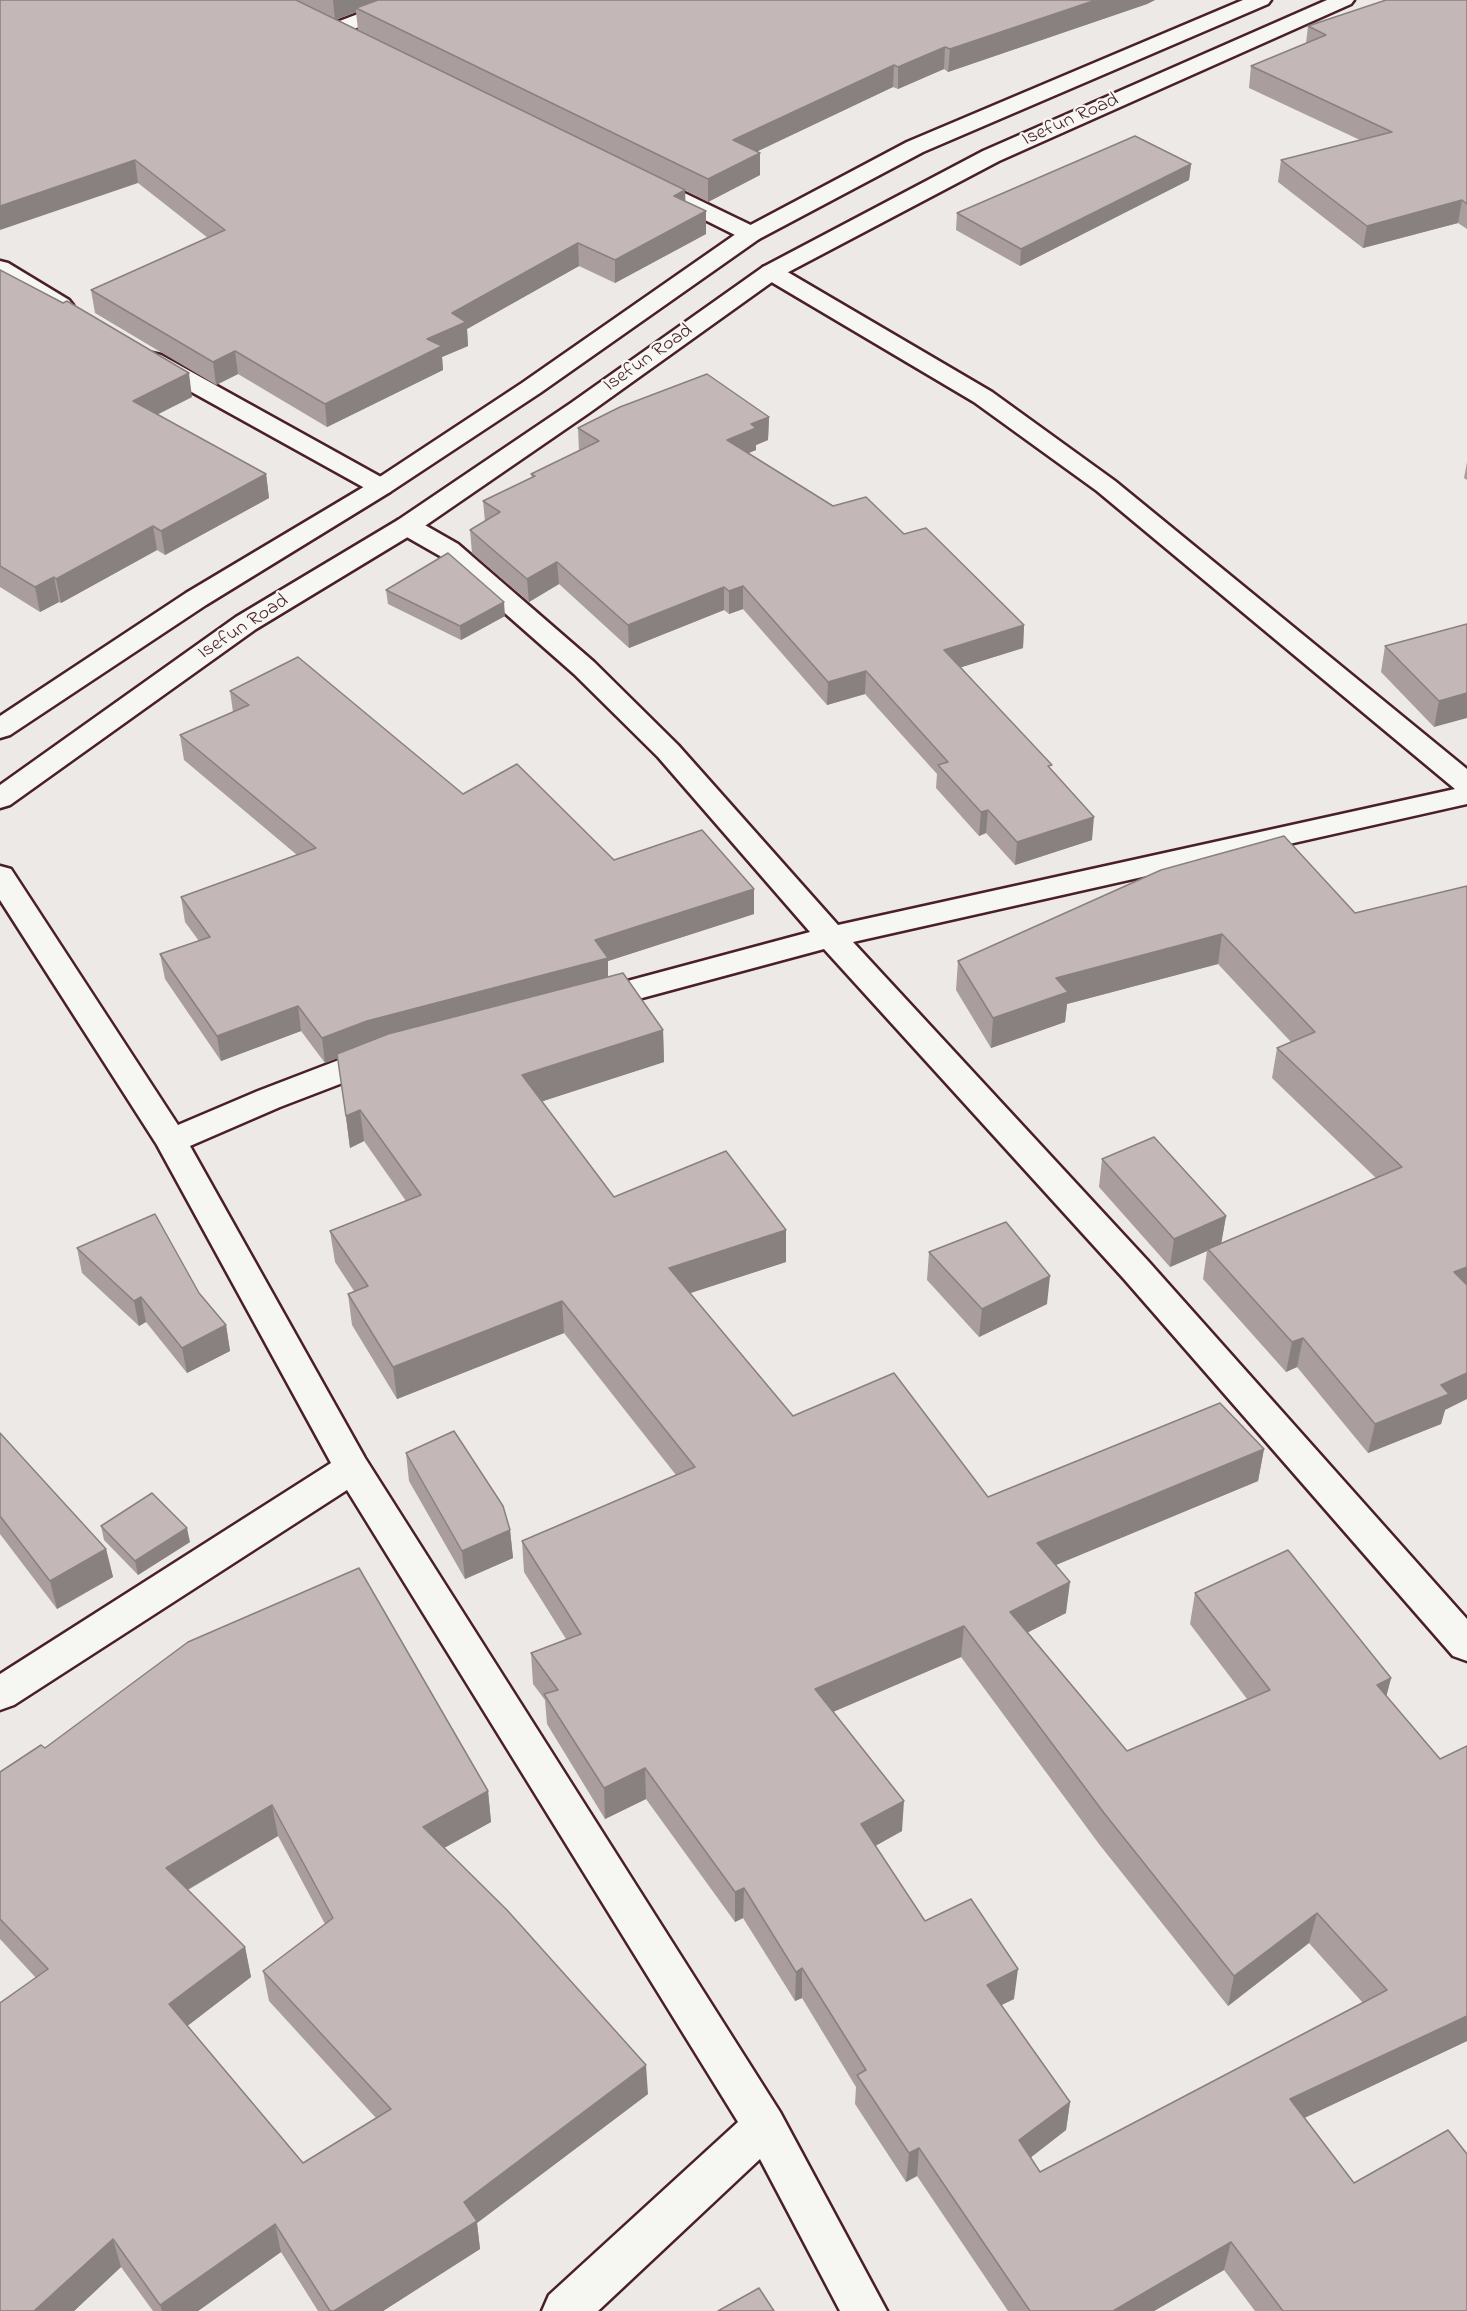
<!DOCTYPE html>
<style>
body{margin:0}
canvas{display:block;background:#ece9e6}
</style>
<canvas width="1467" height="2311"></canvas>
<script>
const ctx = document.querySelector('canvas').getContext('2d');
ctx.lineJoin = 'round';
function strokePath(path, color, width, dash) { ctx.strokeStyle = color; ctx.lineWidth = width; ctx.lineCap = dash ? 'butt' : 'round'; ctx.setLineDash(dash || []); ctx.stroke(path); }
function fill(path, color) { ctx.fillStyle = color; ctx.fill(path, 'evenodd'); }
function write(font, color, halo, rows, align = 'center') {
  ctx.font = font + ' "Indie Flower",sans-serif'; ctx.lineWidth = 4.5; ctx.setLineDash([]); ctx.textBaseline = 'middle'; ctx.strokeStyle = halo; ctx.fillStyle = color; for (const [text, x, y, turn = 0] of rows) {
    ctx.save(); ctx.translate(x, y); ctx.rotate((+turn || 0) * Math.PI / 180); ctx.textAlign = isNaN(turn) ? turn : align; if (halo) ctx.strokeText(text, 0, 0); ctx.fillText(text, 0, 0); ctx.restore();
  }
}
const minor = new Path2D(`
 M 395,0 L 424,0 L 421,4 L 343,33 L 336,35 L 329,33 L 325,29 L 329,25 Z
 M 645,174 L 759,229 L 763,234 L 759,239 L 751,241 L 743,239 L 637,186 L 634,181 L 637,176 Z
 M 0,261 L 8,263 L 69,300 L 73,305 L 69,310 L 61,312 L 53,310 L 0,278 Z
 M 771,265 L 779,267 L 992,392 L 1115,481 L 1467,769 L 1467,804 L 853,942 L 1148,1261 L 1467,1619 L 1467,1661 L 1453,1656 L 1124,1279 L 824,949 L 590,1012 L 579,1008 L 574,1001 L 579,994 L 810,932 L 658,757 L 574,674 L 440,556 L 398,532 L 394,526 L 398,520 L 407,518 L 416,520 L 458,544 L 594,662 L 678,745 L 838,925 L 1455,789 L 1097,491 L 974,402 L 763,277 L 759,272 L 763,267 Z
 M 152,353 L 161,355 L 390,482 L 394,487 L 390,492 L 381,495 L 372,492 L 143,365 L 140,360 L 143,355 Z
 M 0,866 L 11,869 L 178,1125 L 258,1091 L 370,1048 L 381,1045 L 392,1048 L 397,1056 L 392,1064 L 280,1107 L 190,1146 L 365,1458 L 780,2112 L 887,2311 L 840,2311 L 760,2159 L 598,2311 L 542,2311 L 549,2295 L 738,2122 L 347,1490 L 14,1705 L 0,1710 L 0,1674 L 331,1463 L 157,1145 L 0,900 Z`);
const tertiary = new Path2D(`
 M 1243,0 L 1271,0 L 1268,4 L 923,152 L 759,239 L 540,393 L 390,492 L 206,605 L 10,735 L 0,738 L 0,716 L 186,593 L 372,482 L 522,383 L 743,229 L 907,142 Z
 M 1327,0 L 1354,0 L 1351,4 L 999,161 L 779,277 L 589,413 L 416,532 L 256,629 L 10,805 L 0,808 L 0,785 L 236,617 L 398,520 L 571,403 L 763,267 L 983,151 Z`);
strokePath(minor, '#4a1f2b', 5);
strokePath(tertiary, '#4a1f2b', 5);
fill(minor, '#f6f6f2');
fill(tertiary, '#f6f6f2');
fill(new Path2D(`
 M 0,0 L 1155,0 L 1147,4 L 948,72 L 944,69 L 898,89 L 893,87 L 757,151 L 760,175 L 708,202 L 685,190 L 685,201 L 706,211 L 706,234 L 615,283 L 579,266 L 467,329 L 468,346 L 442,357 L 443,370 L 327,427 L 238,374 L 216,385 L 95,313 L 91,290 L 208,238 L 138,183 ZM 356,12 L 358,30 L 336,19 Z
 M 1467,0 L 1467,229 L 1458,223 L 1363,248 L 1278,182 L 1281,160 L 1360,140 L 1249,88 L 1251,66 L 1306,43 L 1308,26 Z
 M 1191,164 L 1189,180 L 1020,266 L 956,230 L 957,213 Z
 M 0,270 L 192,397 L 157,414 L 266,474 L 269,498 L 165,555 L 157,550 L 61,603 L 59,602 L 40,612 L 0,587 Z
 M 769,417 L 768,440 L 756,445 L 756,450 L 748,453 L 833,506 L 904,534 L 1024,625 L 1023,648 L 961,667 L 1052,770 L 1092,840 L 1015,865 L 986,833 L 979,836 L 936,788 L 937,774 L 865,694 L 827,705 L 743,609 L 729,614 L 724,610 L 629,648 L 559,584 L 529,602 L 472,553 L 470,530 L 485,522 L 483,501 L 532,478 L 531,474 L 579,451 L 578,428 Z
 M 1467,462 L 1467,480 L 1464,478 Z
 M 386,590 L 505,616 L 461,640 L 388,604 Z
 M 1467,624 L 1434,727 L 1381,672 L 1385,646 Z
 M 230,691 L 614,860 L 754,914 L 608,961 L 608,977 L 663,1030 L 664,1062 L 542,1101 L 614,1197 L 786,1230 L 786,1262 L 690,1293 L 793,1416 L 988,1497 L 1264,1449 L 1258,1481 L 1056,1565 L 1066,1613 L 1028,1632 L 1127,1751 L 1247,1699 L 1190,1624 L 1195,1593 L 1391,1678 L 1386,1697 L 1440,1759 L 1467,1746 L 1467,2041 L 1304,2118 L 1354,2183 L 1467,2311 L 1255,2311 L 1224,2270 L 1154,2311 L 1008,2311 L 917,2176 L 906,2182 L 855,2104 L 856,2087 L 802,1998 L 795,2001 L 743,1918 L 735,1922 L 646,1799 L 605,1819 L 547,1724 L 545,1700 L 533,1684 L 531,1653 L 566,1639 L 524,1572 L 522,1541 L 676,1475 L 564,1333 L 397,1399 L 352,1325 L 348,1294 L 354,1291 L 335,1262 L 330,1231 L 406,1201 L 364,1141 L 350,1148 L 338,1058 L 325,1063 L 301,1031 L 221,1061 L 165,979 L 160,954 L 199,941 L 185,922 L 181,897 L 297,855 L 184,760 L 180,735 L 233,712 ZM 961,1657 L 1099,1844 L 1228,2006 L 1309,1943 L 1363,2003 L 1040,2172 L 1031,2157 L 1066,2130 L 1070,2102 L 1001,2005 L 1014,1999 L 925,1921 L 875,1846 L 902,1831 L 833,1712 Z
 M 1467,886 L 1445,1410 L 1441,1424 L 1368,1453 L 1297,1367 L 1286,1372 L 1203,1279 L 1207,1251 L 1170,1267 L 1099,1187 L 1102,1159 L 1226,1216 L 1221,1243 L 1376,1178 L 1272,1078 L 1277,1048 L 1291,1042 L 1218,964 L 1067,1004 L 1065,1022 L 991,1048 L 956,990 L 958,961 L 1355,913 Z
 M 77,1248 L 199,1293 L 226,1325 L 230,1351 L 187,1373 L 146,1322 L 139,1326 L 82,1273 Z
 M 929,1252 L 1047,1304 L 979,1337 L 927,1280 Z
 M 0,1433 L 106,1549 L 113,1577 L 57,1609 L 0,1534 Z
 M 406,1453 L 510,1530 L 513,1558 L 465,1579 L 409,1481 Z
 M 101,1526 L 190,1542 L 138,1575 L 104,1540 Z
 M 45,1748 L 488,1791 L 491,1822 L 444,1848 L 648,2094 L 477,2223 L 480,2249 L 383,2311 L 318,2311 L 281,2252 L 198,2311 L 153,2311 L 121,2267 L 74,2311 L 0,2311 L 36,1978 L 0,1939 L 0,1772 ZM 278,1836 L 325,1924 L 263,1971 L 269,2001 L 376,2118 L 303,2163 L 187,2026 L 251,1977 L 245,1947 L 188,1890 Z`), '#a99d9d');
fill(new Path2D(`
 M 333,0 L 388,0 L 356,8 L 356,12 L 335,20 Z
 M 1096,0 L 1155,0 L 1147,4 L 948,72 L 950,49 Z
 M 945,47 L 944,69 L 898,89 L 898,67 Z
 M 894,65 L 893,87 L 733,163 L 733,140 Z
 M 760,153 L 760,175 L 708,202 L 708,179 Z
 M 135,160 L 138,183 L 0,230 L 0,206 Z
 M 1191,164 L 1189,180 L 1020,266 L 1021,249 Z
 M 685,190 L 686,213 L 674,196 Z
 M 1462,200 L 1458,223 L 1363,248 L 1367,226 Z
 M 706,211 L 706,234 L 615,283 L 615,260 Z
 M 578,243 L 579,266 L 467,329 L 468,346 L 442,357 L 443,370 L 327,427 L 325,404 L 427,339 L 452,313 Z
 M 235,351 L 238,374 L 216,385 L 213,362 Z
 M 189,373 L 192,397 L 137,425 L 133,401 Z
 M 769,417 L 768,440 L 756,445 L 756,450 L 727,462 L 727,440 L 751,424 Z
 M 266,474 L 269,498 L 165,555 L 161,531 Z
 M 153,526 L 157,550 L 61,603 L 56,579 Z
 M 557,562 L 559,584 L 529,602 L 527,579 Z
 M 54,577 L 59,602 L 40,612 L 35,587 Z
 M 743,586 L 743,609 L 729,614 L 729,591 Z
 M 724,587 L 724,610 L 629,648 L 628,625 Z
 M 504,602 L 505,616 L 461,640 L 460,626 Z
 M 1024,625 L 1023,648 L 943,673 L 944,650 Z
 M 866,671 L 865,694 L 827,705 L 828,682 Z
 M 1467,693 L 1467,718 L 1434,727 L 1439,701 Z
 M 988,810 L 986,833 L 979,836 L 981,812 Z
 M 1094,817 L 1092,840 L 1015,865 L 1017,842 Z
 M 754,889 L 754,914 L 608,961 L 608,983 L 369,1046 L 325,1063 L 322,1038 L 367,1021 L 595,940 Z
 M 1222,934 L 1218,964 L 1067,1004 L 1065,1022 L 991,1048 L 993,1018 L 1056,978 Z
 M 298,1006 L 301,1031 L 221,1061 L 217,1036 Z
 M 663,1030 L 664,1062 L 525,1107 L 522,1075 Z
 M 360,1110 L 364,1141 L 350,1148 L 346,1116 Z
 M 1226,1216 L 1221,1245 L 1208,1249 L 1207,1251 L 1170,1267 L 1174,1239 Z
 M 786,1230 L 786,1262 L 669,1300 L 669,1268 Z
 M 1467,1267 L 1467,1293 L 1454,1272 Z
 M 1050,1276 L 1047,1304 L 979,1337 L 982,1309 Z
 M 141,1297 L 146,1322 L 139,1326 L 134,1301 Z
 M 562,1301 L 564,1333 L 397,1399 L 393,1367 Z
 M 226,1325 L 230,1351 L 187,1373 L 182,1348 Z
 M 1303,1338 L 1297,1367 L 1286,1372 L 1292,1342 Z
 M 1467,1373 L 1467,1399 L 1445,1410 L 1441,1424 L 1368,1453 L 1375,1424 L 1441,1385 Z
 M 1264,1449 L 1258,1481 L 1034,1574 L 1037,1543 Z
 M 187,1528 L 190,1542 L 138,1575 L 135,1561 Z
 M 510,1530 L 513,1558 L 465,1579 L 462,1551 Z
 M 106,1549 L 113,1577 L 57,1609 L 50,1581 Z
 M 1070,1582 L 1066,1613 L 1007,1643 L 1010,1612 Z
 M 964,1626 L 961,1657 L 814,1720 L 815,1689 Z
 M 1391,1678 L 1383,1709 L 1377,1685 Z
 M 645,1768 L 646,1799 L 605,1819 L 604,1788 Z
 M 488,1791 L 491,1822 L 426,1858 L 423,1827 Z
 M 904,1801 L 902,1831 L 859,1855 L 861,1824 Z
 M 272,1805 L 278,1836 L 173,1898 L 166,1868 Z
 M 744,1888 L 743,1918 L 735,1922 L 735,1892 Z
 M 1317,1913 L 1309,1943 L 1228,2006 L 1234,1976 Z
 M 245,1947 L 251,1977 L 177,2034 L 169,2004 Z
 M 802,1968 L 802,1998 L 795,2001 L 796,1972 Z
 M 1018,1969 L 1014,1999 L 983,2014 L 987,1985 Z
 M 1467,2016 L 1467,2041 L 1283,2128 L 1290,2099 Z
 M 646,2065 L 648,2094 L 477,2223 L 480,2249 L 383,2311 L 334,2311 L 464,2202 Z
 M 1070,2102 L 1066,2130 L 1016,2169 L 1019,2140 Z
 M 919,2148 L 917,2176 L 906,2182 L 909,2153 Z
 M 275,2224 L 281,2252 L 198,2311 L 162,2311 L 160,2305 Z
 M 113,2239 L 121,2267 L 74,2311 L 34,2311 Z
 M 1231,2242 L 1224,2270 L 1154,2311 L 1113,2311 Z`), '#898080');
const building = new Path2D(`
 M 0,0 L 296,0 L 685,190 L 674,196 L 706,211 L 615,260 L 578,243 L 452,313 L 466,322 L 427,339 L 442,346 L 325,404 L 235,351 L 213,362 L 91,290 L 225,230 L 135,160 L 0,206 Z
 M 378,0 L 1096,0 L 950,49 L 945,47 L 898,67 L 894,65 L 733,140 L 760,153 L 708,179 L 356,8 Z
 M 1386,0 L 1467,0 L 1467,204 L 1462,200 L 1367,226 L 1281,160 L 1392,132 L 1251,66 L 1326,35 L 1308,26 Z
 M 1135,136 L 1191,164 L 1021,249 L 957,213 Z
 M 0,270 L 63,303 L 67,301 L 189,373 L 133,401 L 266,474 L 161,531 L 153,526 L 56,579 L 54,577 L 35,587 L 0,566 Z
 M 707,374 L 769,417 L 751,424 L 756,428 L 727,440 L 833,506 L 866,497 L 904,534 L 926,528 L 1024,625 L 944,650 L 1052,765 L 1048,766 L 1094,817 L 1017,842 L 988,810 L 981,812 L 938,765 L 948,762 L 866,671 L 828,682 L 743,586 L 729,591 L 724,587 L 628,625 L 557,562 L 527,579 L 470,530 L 500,512 L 483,501 L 535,476 L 531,474 L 599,441 L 578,428 L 620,407 Z
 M 448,553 L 504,602 L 460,626 L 386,590 Z
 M 1467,624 L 1467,693 L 1439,701 L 1385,646 Z
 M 298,657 L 463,794 L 517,764 L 614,860 L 702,830 L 754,889 L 595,940 L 608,958 L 367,1021 L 322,1038 L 298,1006 L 217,1036 L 160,954 L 210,937 L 181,897 L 316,848 L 180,735 L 249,705 L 230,691 Z
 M 1284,836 L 1355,913 L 1467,886 L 1467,1267 L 1454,1272 L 1467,1285 L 1467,1373 L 1441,1385 L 1449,1394 L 1375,1424 L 1303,1338 L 1292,1342 L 1208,1249 L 1402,1167 L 1277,1048 L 1315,1032 L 1222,934 L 1056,978 L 1068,992 L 993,1018 L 958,961 L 1161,870 Z
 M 623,973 L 663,1030 L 522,1075 L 614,1197 L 726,1151 L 786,1230 L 669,1268 L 793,1416 L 894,1373 L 988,1497 L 1220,1403 L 1264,1449 L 1037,1543 L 1070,1582 L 1010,1612 L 1127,1751 L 1270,1690 L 1195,1593 L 1288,1550 L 1391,1678 L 1377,1685 L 1440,1759 L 1467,1746 L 1467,2016 L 1290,2099 L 1354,2183 L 1448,2130 L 1467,2154 L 1467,2311 L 1283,2311 L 1231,2242 L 1113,2311 L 1030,2311 L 919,2148 L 909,2153 L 857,2075 L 866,2070 L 802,1968 L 796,1972 L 744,1888 L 735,1892 L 645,1768 L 604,1788 L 544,1694 L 558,1690 L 531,1653 L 581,1634 L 522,1541 L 695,1467 L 562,1301 L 393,1367 L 348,1294 L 368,1286 L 330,1231 L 421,1195 L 360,1110 L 346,1116 L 337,1054 L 388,1034 ZM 964,1626 L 1104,1813 L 1234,1976 L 1317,1913 L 1387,1990 L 1040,2172 L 1019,2140 L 1070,2102 L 987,1985 L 1018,1969 L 971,1899 L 925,1921 L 861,1824 L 904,1801 L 815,1689 Z
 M 1154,1137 L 1226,1216 L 1174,1239 L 1102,1159 Z
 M 155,1214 L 199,1293 L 226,1325 L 182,1348 L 141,1297 L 134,1301 L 77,1248 Z
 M 1006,1222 L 1050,1276 L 982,1309 L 929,1252 Z
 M 454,1431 L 503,1506 L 510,1530 L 462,1551 L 406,1453 Z
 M 0,1433 L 106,1549 L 50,1581 L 0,1516 Z
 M 152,1493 L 187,1528 L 135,1561 L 101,1526 Z
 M 359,1568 L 488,1791 L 423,1827 L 507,1910 L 646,2065 L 464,2202 L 477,2221 L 334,2311 L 330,2311 L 275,2224 L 160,2305 L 113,2239 L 34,2311 L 0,2311 L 0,2003 L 48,1969 L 0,1919 L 0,1772 L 41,1745 L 45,1748 L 188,1642 ZM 272,1805 L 333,1918 L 263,1971 L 391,2109 L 303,2163 L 169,2004 L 245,1947 L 166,1868 Z
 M 759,2288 L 774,2311 L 718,2311 Z`);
fill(building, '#c4b7b7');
strokePath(building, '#898080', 1.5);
write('20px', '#4a1f2b', '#f6f6f2', [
 ["Isefun Road",1071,121,-24],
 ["Isefun Road",649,359,-35],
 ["Isefun Road",244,628,-33]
]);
</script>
